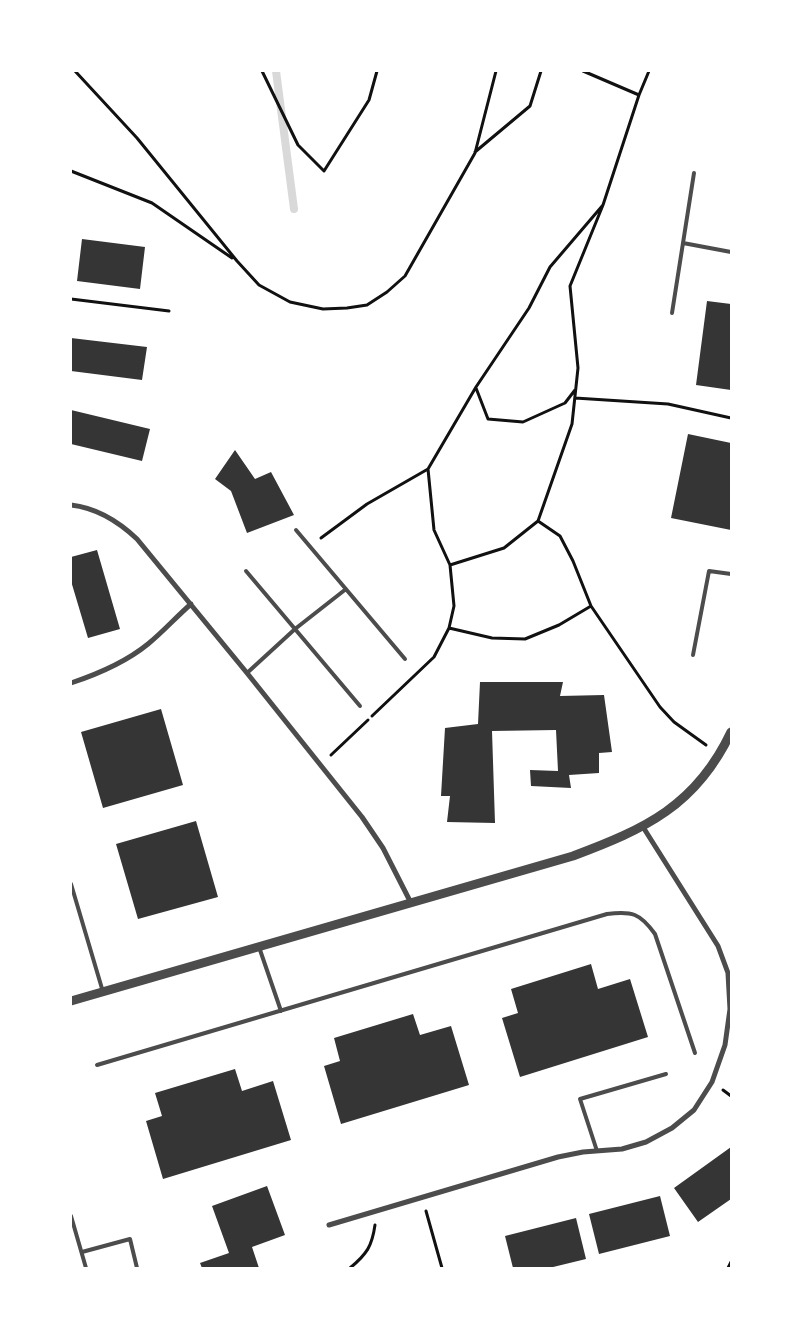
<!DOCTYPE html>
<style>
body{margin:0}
#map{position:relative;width:802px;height:1339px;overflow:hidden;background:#fff;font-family:Helvetica,sans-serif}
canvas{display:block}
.frame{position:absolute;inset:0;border:72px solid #fff;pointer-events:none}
</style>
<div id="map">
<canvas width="802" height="1339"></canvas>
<div class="frame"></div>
</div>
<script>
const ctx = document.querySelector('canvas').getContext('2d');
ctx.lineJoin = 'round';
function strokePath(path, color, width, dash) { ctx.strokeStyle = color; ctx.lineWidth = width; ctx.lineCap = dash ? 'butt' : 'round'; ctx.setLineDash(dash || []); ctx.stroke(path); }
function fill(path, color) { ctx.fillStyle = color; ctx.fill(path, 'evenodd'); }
strokePath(new Path2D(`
 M 276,71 L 294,209`), '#d9d9d9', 8);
fill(new Path2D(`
 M 82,239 L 145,247 L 140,289 L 77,281 Z
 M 707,301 L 731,304 L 731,390 L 696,385 Z
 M 71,338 L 147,347 L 142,380 L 71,371 Z
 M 71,410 L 150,429 L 142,461 L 71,444 Z
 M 688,434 L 731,443 L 731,530 L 671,518 Z
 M 235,450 L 255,479 L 271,472 L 294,515 L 247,533 L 231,491 L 215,479 Z
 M 97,550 L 120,629 L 88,638 L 71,581 L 71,557 Z
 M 480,682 L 563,682 L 560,696 L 604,695 L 612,752 L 599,753 L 599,773 L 569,775 L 571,788 L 531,786 L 530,770 L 558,771 L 556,730 L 492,731 L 495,823 L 447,822 L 450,796 L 441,796 L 445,728 L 478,724 Z
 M 161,709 L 183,785 L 103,808 L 81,732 Z
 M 196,821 L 218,897 L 138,919 L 116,844 Z
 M 591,964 L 598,989 L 630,979 L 648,1037 L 520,1077 L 502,1018 L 518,1013 L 511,989 Z
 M 413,1014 L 420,1035 L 451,1026 L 469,1085 L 341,1124 L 324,1066 L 340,1061 L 334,1038 Z
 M 235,1069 L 242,1091 L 273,1081 L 291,1140 L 163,1179 L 146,1121 L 162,1116 L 155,1093 Z
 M 731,1147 L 731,1199 L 698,1222 L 674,1188 Z
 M 267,1186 L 285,1235 L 252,1247 L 259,1268 L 202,1268 L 200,1263 L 229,1253 L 212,1206 Z
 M 660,1196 L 670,1236 L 599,1254 L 589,1214 Z
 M 576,1218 L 586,1259 L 549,1268 L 513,1268 L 505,1236 Z`), '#353535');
strokePath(new Path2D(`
 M 75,71 L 137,138 L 237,261 L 259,285 L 290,302 L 323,309 L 347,308 L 367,305 L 387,292 L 405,276 L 475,153 L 496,71
 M 262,71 L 298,145 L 324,171 L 369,100 L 377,71
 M 583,71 L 639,95
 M 475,152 L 530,106 L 541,71
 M 71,171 L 152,203 L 232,258
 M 603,205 L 550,267 L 529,308 L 476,387 L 428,469 L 434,530 L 450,565 L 504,548 L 538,521 L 572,424 L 578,368 L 570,286 L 603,205 L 639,95 L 649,71
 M 71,299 L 169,311
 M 476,388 L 488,419 L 523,422 L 565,403 L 575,390
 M 575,398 L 668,404 L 731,418
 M 321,538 L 367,504 L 428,469
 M 591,606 L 660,707 L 674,722 L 706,745
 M 449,628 L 454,606 L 450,565
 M 372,716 L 434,657 L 449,628 L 492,638 L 525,639 L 559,625 L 591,606 L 573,561 L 560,536 L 538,521
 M 331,755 L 368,720
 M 723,1090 L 731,1096
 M 426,1211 L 442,1268
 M 350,1268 C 367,1254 372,1246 375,1225
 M 728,1268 L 731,1262`), '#111', 3);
strokePath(new Path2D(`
 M 683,243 L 731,252
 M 672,313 L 694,173
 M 296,530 L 405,659
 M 246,571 L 360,706
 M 693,655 L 709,571 L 731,574
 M 247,673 L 295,629 L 346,589
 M 71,884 L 103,992
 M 259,947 L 281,1011
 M 97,1065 L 607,914 C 632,911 640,913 655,934 L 695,1053
 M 597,1151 L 580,1099 L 666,1074
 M 71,1216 L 86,1268
 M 82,1252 L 130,1239 L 137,1268`), '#4c4c4c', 4);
strokePath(new Path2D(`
 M 71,505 C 97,508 118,521 137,539 L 247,673 L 362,817 L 383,848 L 411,903
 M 71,683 C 98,674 126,662 148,644 C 163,632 176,617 191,604
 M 329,1225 L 558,1157 L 583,1152 L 622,1149 L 646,1142 L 672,1128 L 694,1110 L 712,1082 L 725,1045 L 730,1009 L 728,973 L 718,946 L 643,827`), '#4c4c4c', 5);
strokePath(new Path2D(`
 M 71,1001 L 573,856 C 645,829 696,806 731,732`), '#4c4c4c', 9);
</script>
